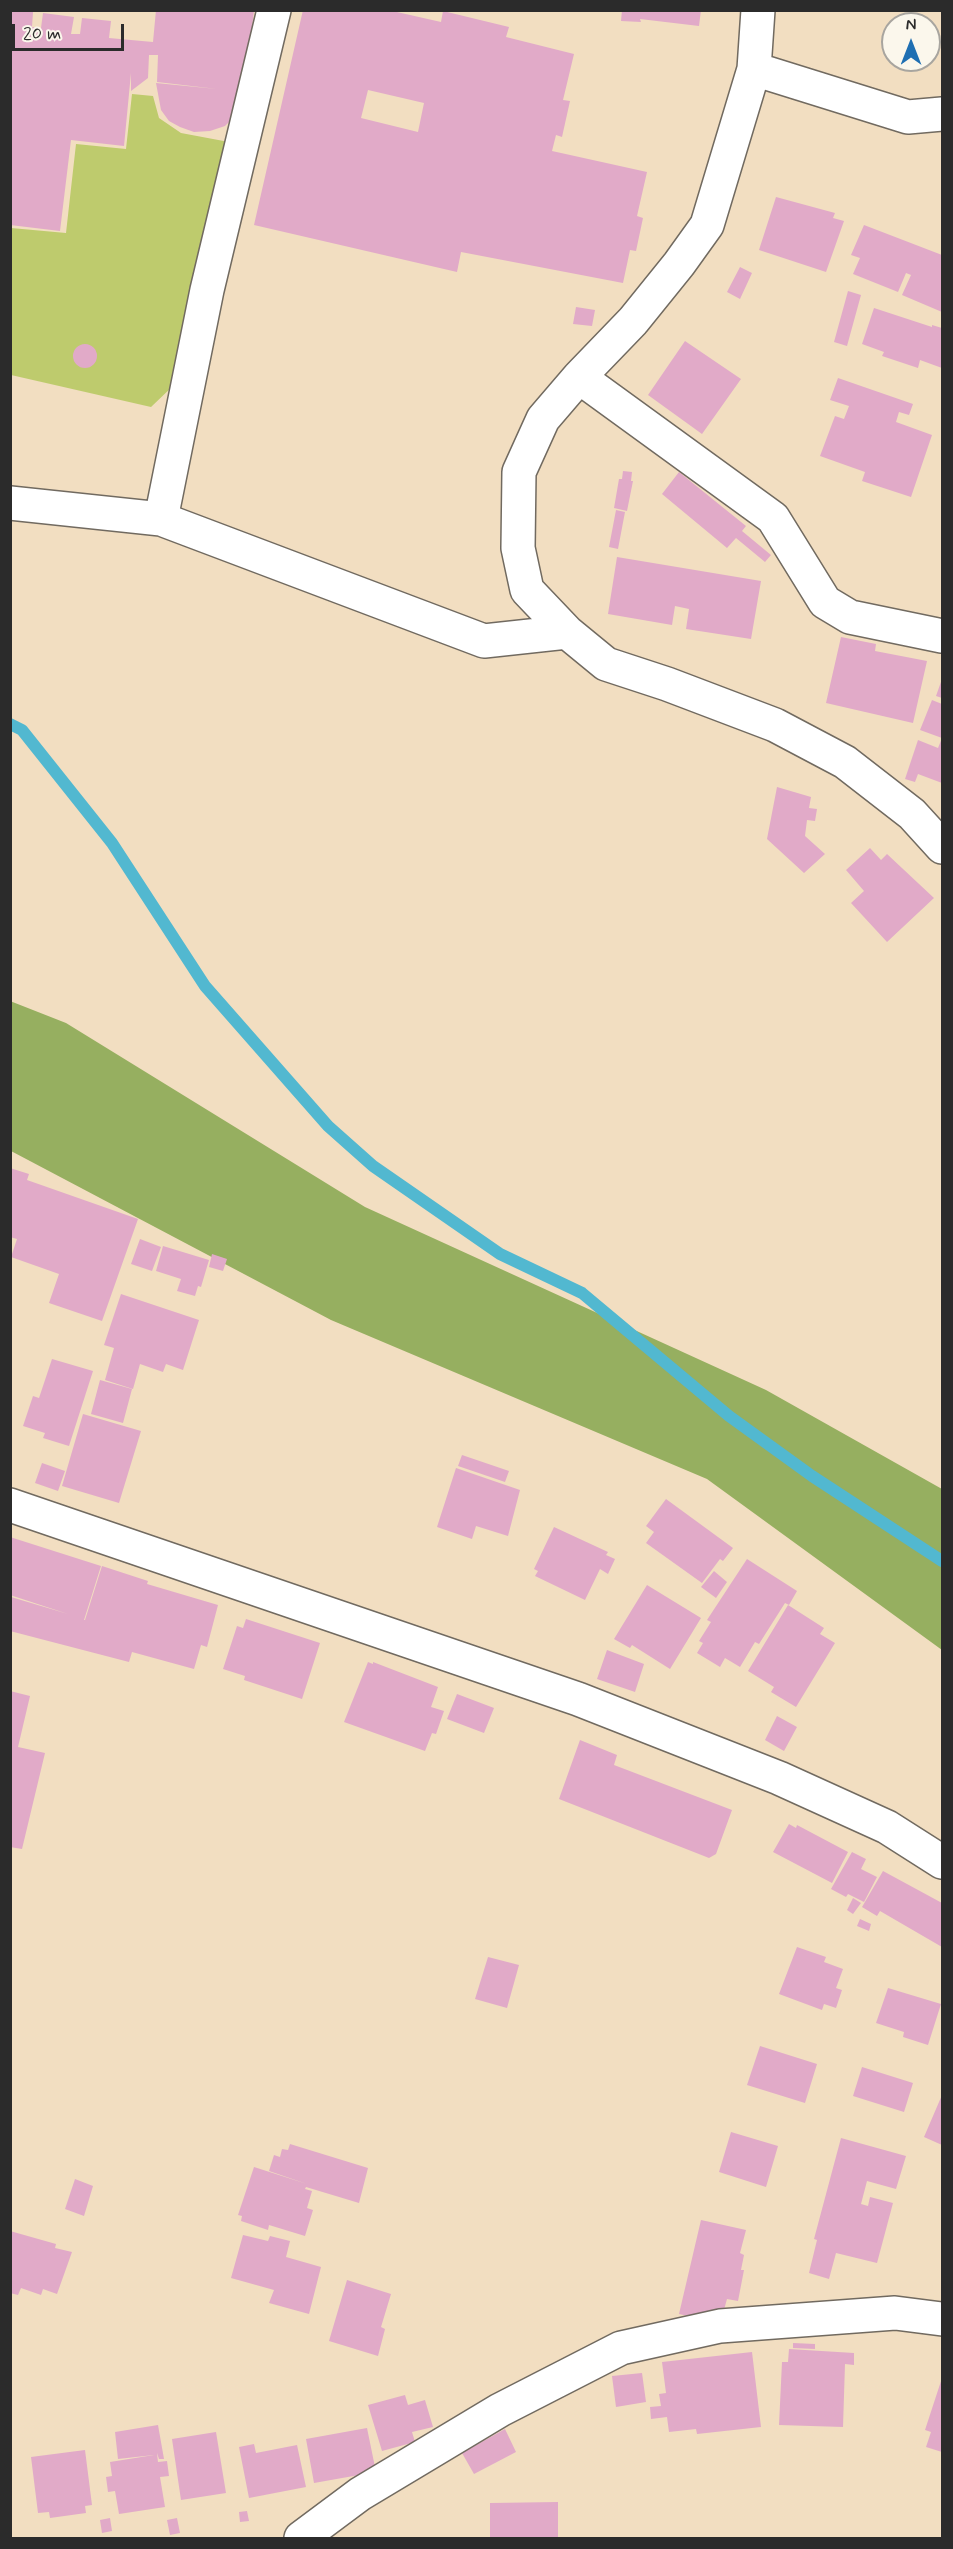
<!DOCTYPE html>
<style>
body{margin:0}
#map{position:relative;width:953px;height:2549px;overflow:hidden;background:#f2dec1;font-family:Mynerve,sans-serif}
canvas{display:block}
.frame{position:absolute;inset:0;border:12px solid #2b2b2b;pointer-events:none}
.north{position:absolute;left:881px;top:12px;width:60px;height:60px;box-sizing:border-box;background:#fbf7ec;border:2px solid #a8a59f;border-radius:50%;rotate:0deg;font-size:16px;font-weight:700;line-height:24px;text-align:center;color:#2b2b2b}
.north::after{content:'';display:block;margin:auto;width:21px;height:27px;background:#1f6fb2;clip-path:polygon(50% 0,100% 100%,50% 72%,0 100%)}
.scale{position:absolute;left:12px;top:24px;width:112px;height:27px;box-sizing:border-box;border:3px solid #2b2b2b;border-top:0;padding-left:8px;font-size:18px;line-height:21px;white-space:nowrap;color:#2b2b2b;-webkit-text-stroke:4px #fbf7ec;paint-order:stroke}
</style>
<div id="map">
<canvas width="953" height="2549"></canvas>
<div class="frame"></div>
<div class="north">N</div>
<div class="scale">20 m</div>
</div>
<script>
const ctx = document.querySelector('canvas').getContext('2d');
ctx.lineJoin = 'round';
function fill(path, color) { ctx.fillStyle = color; ctx.fill(path, 'evenodd'); }
function strokePath(path, color, width, dash) { ctx.strokeStyle = color; ctx.lineWidth = width; ctx.lineCap = dash ? 'butt' : 'round'; ctx.setLineDash(dash || []); ctx.stroke(path); }
fill(new Path2D(`
 M 132,94 L 153,96 L 159,118 L 181,133 L 229,142 L 174,385 L 151,407 L 11,375 L 11,228 L 66,233 L 76,144 L 126,149 Z`), '#becb6d');
fill(new Path2D(`
 M 10,1001 L 66,1023 L 365,1207 L 766,1390 L 942,1489 L 942,1650 L 707,1479 L 331,1320 L 11,1151 Z`), '#96af60');
strokePath(new Path2D(`
 M 10,724 L 22,730 L 112,843 L 205,986 L 328,1126 L 373,1166 L 500,1254 L 582,1293 L 729,1416 L 812,1476 L 942,1561`), '#52b8d0', 12);
fill(new Path2D(`
 M 10,10 L 33,12 L 32,27 L 41,28 L 43,13 L 74,17 L 71,34 L 80,34 L 82,18 L 111,21 L 109,38 L 153,42 L 156,10 L 254,10 L 245,93 L 233,118 L 225,126 L 210,131 L 194,132 L 180,127 L 169,121 L 161,110 L 156,83 L 217,89 L 157,82 L 158,55 L 149,55 L 148,78 L 131,91 L 131,73 L 124,146 L 71,140 L 60,231 L 10,225 Z
 M 303,10 L 388,10 L 441,22 L 443,11 L 509,27 L 506,37 L 574,54 L 563,100 L 570,101 L 562,137 L 556,135 L 552,151 L 647,172 L 637,216 L 643,218 L 636,251 L 630,250 L 623,283 L 461,252 L 457,272 L 254,225 ZM 368,90 L 424,103 L 418,132 L 361,118 Z
 M 622,10 L 701,10 L 699,26 L 640,19 L 641,22 L 621,21 Z
 M 776,197 L 835,213 L 833,218 L 844,221 L 826,272 L 759,250 Z
 M 864,225 L 942,255 L 942,312 L 902,295 L 911,275 L 906,273 L 898,292 L 853,274 L 860,258 L 851,255 Z
 M 740,267 L 752,273 L 740,299 L 727,292 Z
 M 848,291 L 861,295 L 847,346 L 834,342 Z
 M 576,307 L 595,310 L 592,326 L 573,324 Z
 M 874,308 L 932,327 L 932,325 L 942,328 L 942,368 L 920,360 L 918,368 L 882,356 L 884,352 L 862,344 Z
 M 685,341 L 741,379 L 702,434 L 648,395 Z
 M73 356a12 12 0 1 1 24 0a12 12 0 1 1-24 0Z
 M 838,378 L 913,404 L 909,415 L 899,412 L 896,422 L 932,435 L 911,497 L 862,481 L 865,472 L 820,456 L 835,416 L 844,419 L 849,406 L 830,400 Z
 M 623,471 L 632,472 L 631,481 L 633,481 L 627,511 L 614,508 L 619,479 L 622,479 Z
 M 679,472 L 746,526 L 742,531 L 771,555 L 765,562 L 736,538 L 727,548 L 662,494 Z
 M 616,510 L 625,512 L 618,549 L 609,547 Z
 M 617,557 L 761,581 L 751,639 L 686,629 L 689,609 L 675,606 L 672,625 L 608,614 Z
 M 841,637 L 876,644 L 875,651 L 927,661 L 913,723 L 826,703 Z
 M 942,679 L 942,698 L 936,696 Z
 M 932,700 L 942,704 L 942,783 L 918,774 L 915,782 L 905,779 L 918,740 L 938,748 L 942,738 L 920,730 Z
 M 777,787 L 811,797 L 809,808 L 817,809 L 815,821 L 807,820 L 805,836 L 825,854 L 804,873 L 767,839 Z
 M 870,848 L 881,860 L 887,854 L 934,898 L 887,942 L 851,903 L 864,891 L 846,870 Z
 M 10,1168 L 29,1174 L 27,1180 L 138,1219 L 102,1321 L 49,1303 L 59,1274 L 11,1257 L 17,1239 L 10,1237 Z
 M 140,1239 L 161,1247 L 152,1271 L 131,1264 Z
 M 163,1246 L 209,1260 L 201,1287 L 198,1286 L 195,1296 L 177,1291 L 181,1279 L 156,1271 Z
 M 212,1254 L 227,1259 L 223,1271 L 209,1267 Z
 M 121,1294 L 199,1320 L 183,1370 L 166,1364 L 163,1372 L 140,1364 L 133,1389 L 105,1380 L 114,1348 L 104,1345 Z
 M 52,1359 L 93,1371 L 69,1446 L 43,1438 L 45,1433 L 23,1426 L 33,1396 L 39,1398 Z
 M 100,1380 L 132,1389 L 123,1423 L 91,1414 Z
 M 83,1414 L 141,1431 L 119,1503 L 62,1486 Z
 M 462,1455 L 509,1471 L 505,1482 L 458,1466 Z
 M 42,1463 L 65,1471 L 58,1491 L 35,1483 Z
 M 456,1468 L 520,1490 L 508,1536 L 476,1526 L 472,1539 L 437,1527 Z
 M 666,1499 L 733,1548 L 723,1561 L 720,1559 L 702,1583 L 646,1543 L 654,1532 L 646,1526 Z
 M 554,1527 L 608,1552 L 606,1555 L 615,1559 L 608,1574 L 600,1569 L 585,1600 L 535,1576 L 538,1571 L 534,1569 Z
 M 10,1537 L 101,1566 L 84,1620 L 85,1620 L 102,1566 L 148,1581 L 147,1584 L 218,1605 L 207,1647 L 201,1645 L 194,1669 L 132,1652 L 129,1662 L 10,1631 L 11,1597 L 68,1614 L 10,1595 Z
 M 747,1559 L 797,1591 L 789,1605 L 785,1603 L 759,1644 L 755,1642 L 740,1667 L 725,1658 L 720,1667 L 697,1653 L 703,1643 L 699,1641 L 711,1622 L 707,1620 Z
 M 714,1571 L 727,1582 L 716,1598 L 701,1587 Z
 M 647,1585 L 701,1618 L 670,1669 L 632,1645 L 630,1648 L 614,1639 Z
 M 788,1605 L 824,1628 L 820,1634 L 835,1643 L 796,1707 L 771,1692 L 774,1687 L 748,1671 Z
 M 246,1619 L 320,1643 L 302,1699 L 244,1680 L 245,1676 L 223,1669 L 237,1626 L 243,1628 Z
 M 607,1650 L 644,1664 L 635,1692 L 597,1679 Z
 M 368,1662 L 373,1664 L 373,1662 L 438,1687 L 431,1707 L 444,1711 L 436,1734 L 432,1733 L 425,1751 L 344,1722 Z
 M 10,1691 L 30,1696 L 18,1747 L 45,1753 L 22,1849 L 10,1847 Z
 M 457,1694 L 494,1708 L 484,1733 L 447,1719 Z
 M 777,1716 L 797,1727 L 784,1751 L 765,1740 Z
 M 580,1740 L 617,1755 L 614,1765 L 732,1810 L 716,1854 L 709,1858 L 559,1799 Z
 M 789,1824 L 796,1828 L 797,1825 L 848,1852 L 832,1883 L 773,1852 Z
 M 852,1852 L 866,1859 L 861,1869 L 877,1877 L 864,1902 L 848,1894 L 846,1897 L 831,1889 Z
 M 883,1871 L 942,1903 L 942,1947 L 880,1911 L 877,1916 L 862,1907 Z
 M 853,1898 L 861,1903 L 853,1914 L 847,1910 Z
 M 860,1919 L 871,1924 L 869,1931 L 857,1926 Z
 M 797,1947 L 826,1957 L 824,1962 L 843,1969 L 836,1988 L 842,1990 L 836,2008 L 824,2004 L 822,2010 L 779,1994 Z
 M 488,1957 L 519,1965 L 507,2008 L 475,1999 Z
 M 888,1988 L 941,2004 L 928,2045 L 903,2037 L 904,2032 L 876,2023 Z
 M 760,2046 L 817,2064 L 805,2103 L 747,2085 Z
 M 862,2067 L 913,2083 L 904,2112 L 853,2096 Z
 M 942,2095 L 942,2145 L 924,2137 Z
 M 731,2132 L 778,2146 L 766,2187 L 719,2172 Z
 M 841,2138 L 906,2156 L 896,2189 L 867,2181 L 861,2204 L 868,2206 L 870,2197 L 893,2203 L 877,2263 L 836,2253 L 829,2279 L 809,2273 L 817,2240 L 814,2239 Z
 M 290,2144 L 368,2168 L 359,2203 L 306,2187 L 305,2189 L 312,2191 L 307,2208 L 313,2210 L 305,2236 L 269,2225 L 268,2230 L 241,2221 L 242,2216 L 238,2215 L 254,2167 L 307,2184 L 269,2171 L 274,2155 L 280,2157 L 282,2149 L 288,2150 Z
 M 75,2179 L 93,2186 L 84,2216 L 65,2209 Z
 M 701,2220 L 746,2230 L 740,2253 L 744,2255 L 741,2270 L 744,2270 L 738,2301 L 727,2299 L 722,2317 L 706,2320 L 679,2314 Z
 M 10,2231 L 56,2244 L 55,2248 L 72,2252 L 57,2294 L 43,2289 L 41,2295 L 21,2288 L 18,2295 L 10,2293 Z
 M 243,2235 L 268,2241 L 270,2236 L 290,2241 L 286,2257 L 321,2267 L 309,2314 L 269,2303 L 274,2290 L 231,2278 Z
 M 347,2280 L 391,2294 L 381,2327 L 385,2329 L 378,2356 L 329,2341 Z
 M 793,2343 L 815,2344 L 815,2349 L 793,2348 Z
 M 789,2349 L 854,2353 L 854,2365 L 845,2364 L 843,2427 L 779,2425 L 782,2362 L 788,2362 Z
 M 752,2352 L 761,2427 L 697,2434 L 696,2429 L 669,2432 L 667,2417 L 651,2419 L 650,2407 L 661,2406 L 659,2394 L 666,2393 L 662,2362 Z
 M 642,2373 L 646,2402 L 616,2407 L 612,2376 Z
 M 942,2378 L 942,2452 L 926,2447 L 931,2432 L 925,2430 Z
 M 405,2395 L 408,2405 L 425,2400 L 433,2427 L 412,2432 L 415,2442 L 382,2451 L 368,2405 Z
 M 158,2425 L 164,2459 L 159,2459 L 157,2453 L 158,2462 L 167,2461 L 169,2476 L 160,2477 L 165,2507 L 119,2514 L 115,2491 L 108,2492 L 106,2477 L 112,2476 L 110,2462 L 154,2455 L 118,2459 L 115,2432 Z
 M 367,2428 L 376,2472 L 314,2483 L 306,2439 Z
 M 505,2429 L 516,2452 L 474,2474 L 462,2453 Z
 M 216,2432 L 226,2493 L 181,2500 L 172,2439 Z
 M 254,2444 L 256,2453 L 297,2445 L 306,2487 L 249,2498 L 239,2447 Z
 M 85,2450 L 92,2505 L 85,2506 L 86,2513 L 50,2518 L 49,2512 L 38,2513 L 31,2457 Z
 M 558,2502 L 558,2538 L 490,2538 L 490,2503 Z
 M 247,2511 L 249,2521 L 240,2522 L 239,2512 Z
 M 110,2518 L 112,2531 L 102,2533 L 100,2520 Z
 M 177,2518 L 180,2533 L 170,2535 L 167,2520 Z`), '#e1aac8');
const minor = new Path2D(`
 M 758,10 L 754,69 L 707,225 L 679,264 L 633,321 L 579,377 L 543,419 L 519,472 L 518,548 L 527,590 L 567,632 L 606,664 L 667,684 L 775,725 L 845,762 L 912,814 L 942,847
 M 754,69 L 908,117 L 942,114
 M 579,377 L 773,518 L 825,602 L 850,617 L 942,636
 M 10,503 L 161,519 L 484,641 L 567,632
 M 161,519 L 207,290 L 274,10
 M 10,1505 L 578,1699 L 779,1778 L 887,1827 L 942,1862
 M 301,2538 L 360,2494 L 500,2410 L 621,2348 L 720,2326 L 895,2313 L 942,2319`);
strokePath(minor, '#716a60', 36);
strokePath(minor, '#fff', 33);
</script>
